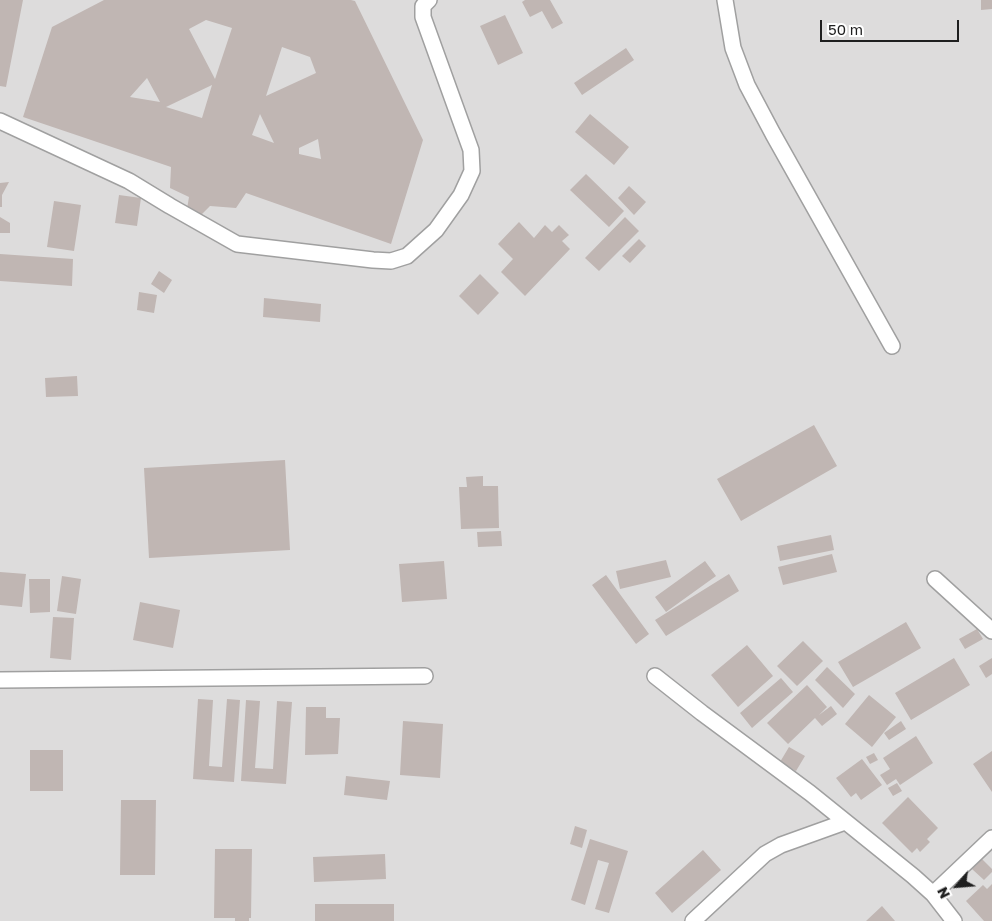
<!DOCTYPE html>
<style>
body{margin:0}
#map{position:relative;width:992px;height:921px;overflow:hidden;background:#efebe6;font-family:"Golos Text",sans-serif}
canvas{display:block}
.north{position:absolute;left:932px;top:861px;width:50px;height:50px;-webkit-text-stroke:4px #fff;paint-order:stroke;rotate:243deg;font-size:14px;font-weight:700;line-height:20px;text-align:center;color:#1f1f1f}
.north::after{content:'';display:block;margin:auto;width:18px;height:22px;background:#1f1f1f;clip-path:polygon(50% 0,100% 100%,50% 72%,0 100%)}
.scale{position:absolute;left:820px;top:20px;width:139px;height:22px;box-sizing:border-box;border:2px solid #1f1f1f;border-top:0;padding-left:6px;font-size:15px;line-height:18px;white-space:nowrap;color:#1f1f1f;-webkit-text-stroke:4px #fff;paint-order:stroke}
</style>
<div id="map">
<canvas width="992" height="921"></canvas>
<div class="north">N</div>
<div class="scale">50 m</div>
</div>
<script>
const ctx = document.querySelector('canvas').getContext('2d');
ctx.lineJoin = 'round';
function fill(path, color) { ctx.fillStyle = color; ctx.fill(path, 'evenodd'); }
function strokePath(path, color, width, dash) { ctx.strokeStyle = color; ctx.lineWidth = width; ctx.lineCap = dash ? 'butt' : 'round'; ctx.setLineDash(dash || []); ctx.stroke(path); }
fill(new Path2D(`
 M 0,0 L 992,0 L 992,921 L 0,921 Z`), '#dddcdc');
fill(new Path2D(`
 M 0,0 L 23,0 L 6,87 L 0,86 Z
 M 104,0 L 351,0 L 355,1 L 423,140 L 391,244 L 246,193 L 236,208 L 210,206 L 201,215 L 187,209 L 189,197 L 170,188 L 171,167 L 23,117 L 52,27 ZM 206,20 L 232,28 L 215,79 L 189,29 ZM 282,47 L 310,57 L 316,73 L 266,96 ZM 147,78 L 160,102 L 130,97 ZM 212,85 L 202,118 L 166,107 ZM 260,114 L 274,143 L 252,135 ZM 318,139 L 321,159 L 299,154 L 299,148 Z
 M 525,0 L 550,0 L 563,23 L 552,29 L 542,11 L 530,17 L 522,2 Z
 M 981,0 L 992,0 L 992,9 L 981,10 Z
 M 505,15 L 523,53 L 498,65 L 480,26 Z
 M 626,48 L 634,60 L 582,95 L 574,83 Z
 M 590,114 L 629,147 L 614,165 L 575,132 Z
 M 586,174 L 624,211 L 609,227 L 570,190 Z
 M 9,182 L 2,195 L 2,207 L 0,207 L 0,183 Z
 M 629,186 L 646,202 L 634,215 L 618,198 Z
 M 119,195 L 141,198 L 137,226 L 115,223 Z
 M 54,201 L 81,205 L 74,251 L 47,247 Z
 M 0,217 L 10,223 L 10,233 L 0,233 Z
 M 625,217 L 639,231 L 599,271 L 585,258 Z
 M 519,222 L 534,238 L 545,225 L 552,232 L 559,225 L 569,235 L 562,241 L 570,249 L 525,296 L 501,272 L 513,259 L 498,244 Z
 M 639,239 L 646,246 L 630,263 L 622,256 Z
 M 0,254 L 73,259 L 72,286 L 0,281 Z
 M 159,271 L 172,280 L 164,293 L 151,284 Z
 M 480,274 L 499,293 L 478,315 L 459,296 Z
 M 139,292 L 157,295 L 154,313 L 137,310 Z
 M 264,298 L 321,304 L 320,322 L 263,317 Z
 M 77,376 L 78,396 L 46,397 L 45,378 Z
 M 814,425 L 837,466 L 741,521 L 717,479 Z
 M 285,460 L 290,550 L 149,558 L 144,468 Z
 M 483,476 L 483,486 L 498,486 L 499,528 L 461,529 L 459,487 L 467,487 L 466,477 Z
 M 501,531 L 502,546 L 478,547 L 477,532 Z
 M 831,535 L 834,550 L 780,561 L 777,546 Z
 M 832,554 L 837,572 L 783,585 L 778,567 Z
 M 666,560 L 671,577 L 620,589 L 616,571 Z
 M 444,561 L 447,599 L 402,602 L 399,564 Z
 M 705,561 L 716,576 L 666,612 L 655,597 Z
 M 0,572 L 26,574 L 22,607 L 0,605 Z
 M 729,574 L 739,591 L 666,636 L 655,620 Z
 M 606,575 L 649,634 L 636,644 L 592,585 Z
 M 62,576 L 81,579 L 76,614 L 57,611 Z
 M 29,579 L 50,579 L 50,612 L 30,613 Z
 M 140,602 L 180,610 L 173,648 L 133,640 Z
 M 53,617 L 74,618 L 71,660 L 50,658 Z
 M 906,622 L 921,648 L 853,687 L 838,662 Z
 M 977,629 L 983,639 L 965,649 L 959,639 Z
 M 803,641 L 823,661 L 797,686 L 777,666 Z
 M 747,645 L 773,676 L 738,707 L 711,675 Z
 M 954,658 L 970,685 L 911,720 L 895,693 Z
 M 992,658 L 992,674 L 986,678 L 979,666 Z
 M 827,667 L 855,694 L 843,708 L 815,680 Z
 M 781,678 L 793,692 L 752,728 L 740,713 Z
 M 807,685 L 827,707 L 819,715 L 831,706 L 837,714 L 822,726 L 815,718 L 788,744 L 767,723 Z
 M 869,695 L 896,717 L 872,747 L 845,724 Z
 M 198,699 L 213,700 L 209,766 L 222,767 L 227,699 L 240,700 L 234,782 L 193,779 Z
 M 246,700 L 260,701 L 255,768 L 273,769 L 277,701 L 292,702 L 286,784 L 241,781 Z
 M 306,707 L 326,707 L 326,718 L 340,718 L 338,754 L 305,755 Z
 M 403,721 L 443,724 L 440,778 L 400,775 Z
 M 901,721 L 906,729 L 889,740 L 884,733 Z
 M 916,736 L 933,763 L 900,785 L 896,779 L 887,785 L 880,775 L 890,769 L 883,758 Z
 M 789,747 L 805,756 L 796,771 L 780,762 Z
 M 30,750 L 63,750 L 63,791 L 30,791 Z
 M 992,751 L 992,792 L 973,764 Z
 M 874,753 L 878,760 L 870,764 L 866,757 Z
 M 862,759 L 882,785 L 861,800 L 856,793 L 851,797 L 836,778 Z
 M 346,776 L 390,781 L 387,800 L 344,795 Z
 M 897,783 L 902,791 L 893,796 L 888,788 Z
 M 908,797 L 938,828 L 927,839 L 930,842 L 920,852 L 917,848 L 912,853 L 882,823 Z
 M 121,800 L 156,800 L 155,875 L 120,875 Z
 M 575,826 L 587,830 L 582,848 L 570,844 Z
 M 590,839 L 628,851 L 609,913 L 595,909 L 609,863 L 598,860 L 585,905 L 571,900 Z
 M 215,849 L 252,849 L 251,918 L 249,918 L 249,921 L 235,921 L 235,918 L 214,918 Z
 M 703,850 L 721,870 L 672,913 L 655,893 Z
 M 385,854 L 386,879 L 314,882 L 313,857 Z
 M 982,859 L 992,869 L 992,872 L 984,880 L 972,869 Z
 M 992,884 L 992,921 L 984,921 L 966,901 L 983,885 L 987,889 Z
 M 315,904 L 394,904 L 394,921 L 315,921 Z
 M 882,906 L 895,921 L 866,921 Z`), '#c0b6b3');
const street = new Path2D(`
 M 725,0 L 733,48 L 747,85 L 773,134 L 892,346
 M 0,121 L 129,181 L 170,206 L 237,244 L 373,260 L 391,261 L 407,256 L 436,230 L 461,195 L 472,171 L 471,150 L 423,17 L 423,6 L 429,0
 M 935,579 L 992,631
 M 655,676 L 702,713 L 810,793 L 913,876 L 933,894 L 954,921
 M 0,680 L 425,676
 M 933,894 L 992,838
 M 693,921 L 765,854 L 781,845 L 845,822`);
strokePath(street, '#a0a0a0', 18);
strokePath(street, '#fff', 15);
</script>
